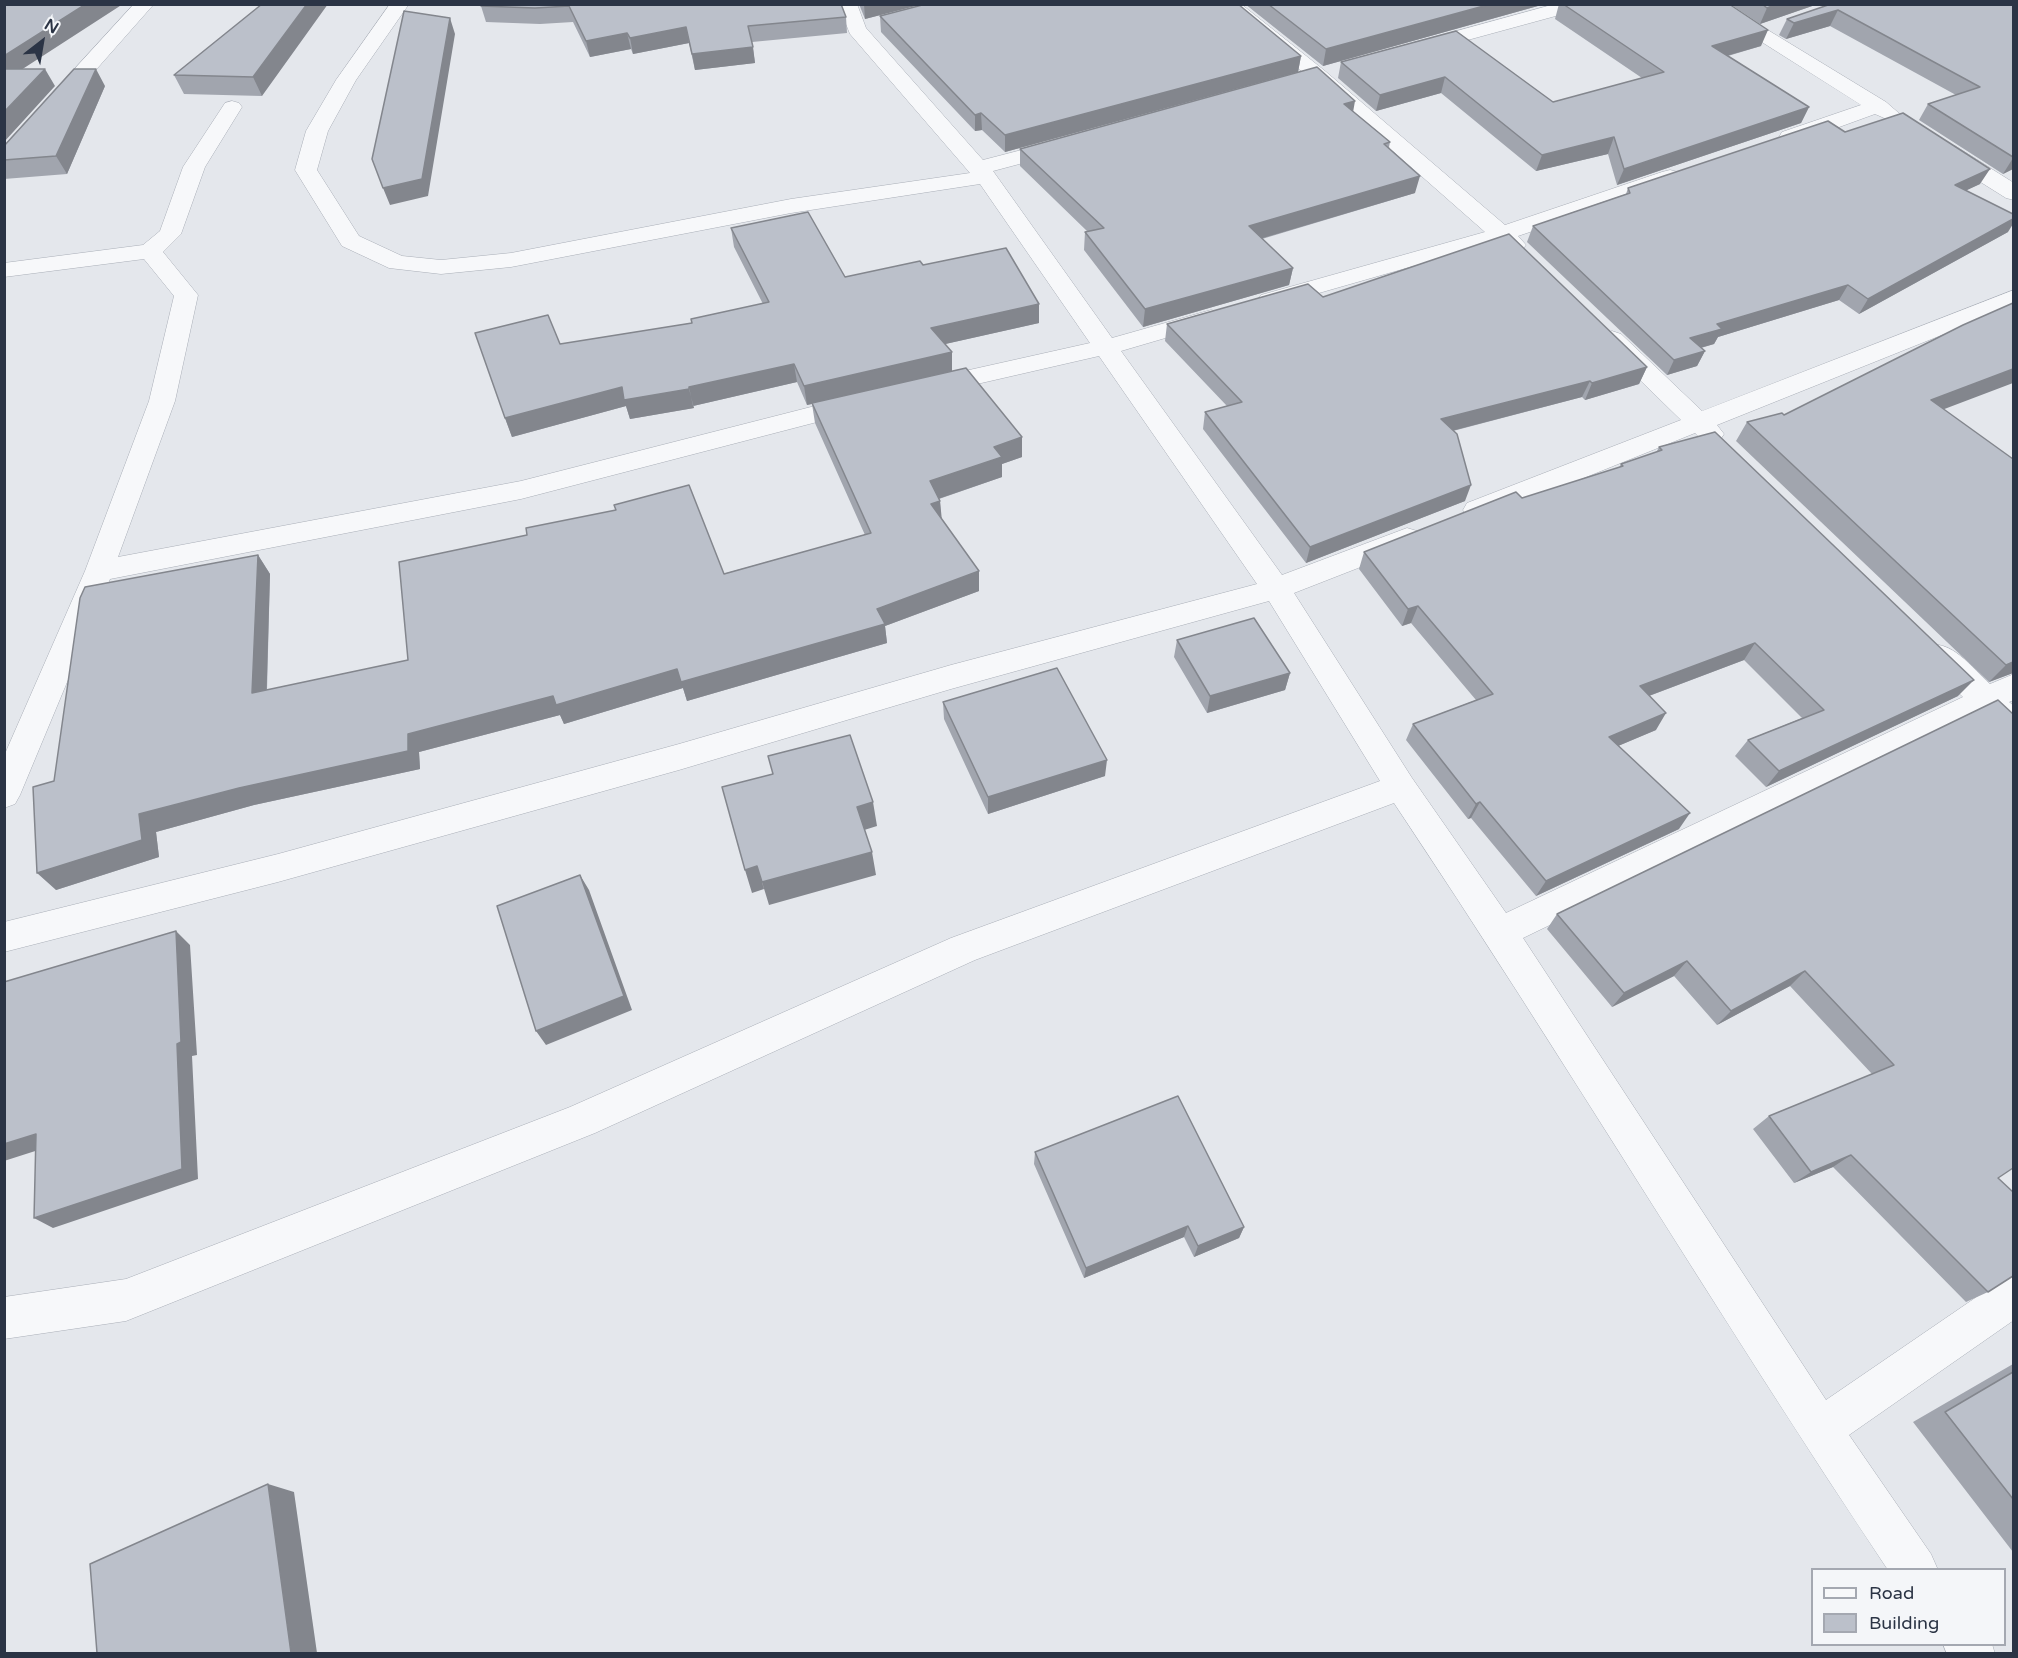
<!DOCTYPE html>
<style>
body{margin:0}
#map{position:relative;width:2018px;height:1658px;overflow:hidden;background:#e4e7ec;font-family:"Varela Round",sans-serif}
canvas{display:block}
.frame{position:absolute;inset:0;border:6px solid #2b3445;pointer-events:none}
.legend{position:absolute;left:1811px;top:1568px;width:195px;height:78px;box-sizing:border-box;background:#f4f6f9;border:2px solid #a4a8b1;margin:0;padding:8px 10px;list-style:none;font-size:18px;color:#2b3445}
.legend li{display:flex;align-items:center;gap:12px;height:30px}
.legend b{width:30px;border:2px solid #a4a8b1}
.north{position:absolute;left:12px;top:12px;width:60px;height:60px;-webkit-text-stroke:4px #f4f6f9;paint-order:stroke;rotate:31deg;font-size:16px;font-weight:700;line-height:24px;text-align:center;color:#2b3445}
.north::after{content:'';display:block;margin:auto;width:21px;height:27px;background:#2b3445;clip-path:polygon(50% 0,100% 100%,50% 72%,0 100%)}
</style>
<div id="map">
<canvas width="2018" height="1658"></canvas>
<div class="frame"></div>
<ul class="legend">
<li><b style="height:8px;background:#f7f8fa"></b>Road</li>
<li><b style="height:16px;background:#bbc0ca"></b>Building</li>
</ul>
<div class="north">N</div>
</div>
<script>
const ctx = document.querySelector('canvas').getContext('2d');
ctx.lineJoin = 'round';
function strokePath(path, color, width, dash) { ctx.strokeStyle = color; ctx.lineWidth = width; ctx.lineCap = dash ? 'butt' : 'round'; ctx.setLineDash(dash || []); ctx.stroke(path); }
function fill(path, color) { ctx.fillStyle = color; ctx.fill(path, 'evenodd'); }
const minor = new Path2D(`
 M 134,4 L 154,4 L 12,165 L 4,166 L 4,146 Z
 M 390,4 L 409,4 L 356,80 L 328,131 L 317,170 L 359,236 L 402,256 L 441,260 L 511,253 L 791,199 L 970,173 L 850,34 L 838,4 L 857,4 L 866,28 L 983,160 L 1064,139 L 1072,140 L 1075,145 L 1072,150 L 993,171 L 1112,338 L 1211,310 L 1220,312 L 1223,317 L 1220,322 L 1121,351 L 1282,575 L 1407,528 L 1417,531 L 1421,538 L 1417,545 L 1294,593 L 1412,778 L 1506,913 L 1963,697 L 1926,662 L 1922,654 L 1926,646 C 1951,638 1972,668 1990,684 L 2014,674 L 2014,700 L 2009,702 L 2014,706 L 2014,737 L 2003,734 L 1983,715 L 1523,938 L 1826,1400 L 2000,1281 L 2014,1275 L 2014,1320 L 1849,1435 L 1931,1554 L 1938,1570 L 1888,1570 C 1719,1317 1563,1056 1394,803 L 975,960 L 595,1133 L 126,1321 L 4,1339 L 4,1297 L 126,1279 L 570,1107 L 951,938 L 1380,781 L 1269,601 L 951,689 L 679,770 L 278,882 L 4,952 L 4,922 L 278,854 L 679,744 L 951,665 L 1257,584 L 1099,356 L 929,395 L 920,393 L 916,387 L 920,381 L 1090,343 L 980,184 L 791,213 L 511,267 L 441,274 L 389,268 L 342,246 L 295,170 L 306,131 L 336,80 Z
 M 1220,4 L 1241,4 L 1325,71 L 1505,225 L 1662,172 L 1670,170 L 1678,172 L 1681,177 L 1678,182 L 1518,236 L 1526,245 L 1522,250 C 1511,253 1506,250 1497,242 L 1277,305 L 1269,307 L 1261,305 L 1257,300 L 1261,295 L 1485,232 L 1311,79 Z
 M 1555,4 L 1587,4 L 1585,8 L 1420,53 L 1413,51 L 1410,47 L 1413,43 Z
 M 1702,4 L 1725,4 L 1886,102 L 1901,115 L 1898,119 L 1891,121 L 1875,114 L 1798,142 L 1790,143 L 1782,142 L 1779,137 L 1782,132 L 1861,105 Z
 M 232,101 L 239,103 L 242,107 L 205,167 L 181,234 L 163,252 L 198,295 L 175,401 L 118,557 L 521,481 L 858,395 L 867,397 L 871,403 L 867,409 L 521,499 L 110,579 L 20,795 L 15,804 L 4,808 L 4,756 L 85,571 L 149,401 L 174,296 L 144,259 L 4,277 L 4,263 L 143,245 L 160,231 L 183,167 L 225,103 Z
 M 1947,145 L 1955,146 L 2014,183 L 2014,200 L 2006,198 L 1939,156 L 1936,151 L 1939,146 Z
 M 2014,290 L 2014,306 L 1717,425 L 1724,434 L 1720,440 C 1709,443 1703,442 1695,433 L 1487,517 L 1477,520 L 1467,517 L 1463,510 L 1467,503 L 1681,420 L 1603,344 L 1600,339 L 1603,334 L 1612,331 L 1621,334 L 1702,411 Z
 M 1943,1644 L 1992,1644 L 1995,1654 L 1947,1654 Z`);
strokePath(minor, '#a9aeb7', 1);
fill(minor, '#f7f8fa');
fill(new Path2D(`
 M 262,4 L 262,96 L 184,94 L 174,75 Z
 M 841,4 L 846,17 L 847,33 L 752,42 L 755,63 L 695,70 L 689,43 L 633,54 L 631,49 L 590,57 L 573,22 L 540,24 L 486,22 L 481,6 Z
 M 859,4 L 923,4 L 865,19 Z
 M 1245,4 L 1545,4 L 1323,66 Z
 M 1559,4 L 1729,4 L 1761,46 L 1728,56 L 1809,107 L 1801,123 L 1617,185 L 1608,154 L 1536,171 L 1441,93 L 1376,111 L 1338,78 L 1341,62 L 1456,31 L 1553,102 L 1642,78 L 1555,19 Z
 M 1730,4 L 1818,4 L 1760,24 Z
 M 1831,4 L 2013,4 L 2013,169 L 2003,174 L 1919,120 L 1928,104 L 1956,95 L 1830,26 L 1786,39 L 1779,35 L 1787,19 Z
 M 880,16 L 1301,56 L 1298,72 L 1005,152 L 982,130 L 975,131 L 881,32 Z
 M 105,86 L 67,174 L 4,179 L 4,146 Z
 M 1353,111 L 1390,142 L 1389,147 L 1415,193 L 1262,239 L 1293,268 L 1289,285 L 1143,327 L 1084,250 L 1085,232 L 1088,232 L 1020,166 L 1020,149 Z
 M 1845,132 L 1980,184 L 1966,190 L 2008,232 L 1859,314 L 1839,300 L 1718,337 L 1714,344 L 1701,348 L 1705,351 L 1697,366 L 1667,375 L 1527,242 L 1533,226 L 1626,194 L 1628,188 Z
 M 731,228 L 845,277 L 923,265 L 1039,323 L 945,344 L 952,352 L 952,371 L 1022,457 L 1002,464 L 1002,477 L 939,499 L 940,501 L 941,519 L 979,591 L 885,626 L 887,643 L 687,701 L 683,688 L 564,724 L 560,715 L 419,752 L 420,769 L 254,805 L 156,832 L 159,857 L 56,890 L 54,781 L 258,555 L 270,574 L 267,690 L 408,660 L 865,535 L 815,423 L 812,404 L 807,405 L 797,382 L 693,406 L 694,408 L 630,419 L 626,406 L 512,437 L 505,418 L 560,344 L 692,323 L 691,319 L 763,304 L 734,247 Z
 M 1323,297 L 1647,367 L 1639,384 L 1585,400 L 1582,397 L 1453,431 L 1465,501 L 1306,563 L 1203,429 L 1205,412 L 1227,406 L 1165,341 L 1167,324 Z
 M 1943,409 L 2013,673 L 1989,682 L 1736,441 L 1747,422 L 1784,415 Z
 M 1659,447 L 1958,696 L 1766,787 L 1735,756 L 1748,740 L 1802,718 L 1744,660 L 1649,696 L 1656,730 L 1618,746 L 1679,829 L 1536,896 L 1471,818 L 1468,819 L 1406,740 L 1413,724 L 1476,700 L 1411,623 L 1402,626 L 1359,569 L 1364,552 L 1522,498 L 1619,468 L 1621,464 L 1656,453 Z
 M 1177,640 L 1290,673 L 1285,690 L 1207,713 L 1174,657 Z
 M 1998,700 L 1998,1178 L 1988,1292 L 1966,1302 L 1833,1167 L 1794,1183 L 1753,1129 L 1769,1116 L 1872,1074 L 1790,986 L 1717,1025 L 1674,976 L 1612,1007 L 1547,929 L 1557,914 Z
 M 943,702 L 1105,776 L 988,814 L 944,719 Z
 M 1035,1152 L 1244,1227 L 1239,1238 L 1194,1257 L 1184,1237 L 1084,1278 L 1034,1164 Z
 M 2013,1364 L 2013,1552 L 1913,1422 Z`), '#a1a5ae');
fill(new Path2D(`
 M 86,4 L 123,4 L 4,81 L 4,56 Z
 M 307,4 L 328,4 L 262,96 L 253,77 Z
 M 864,4 L 923,4 L 865,19 Z
 M 1491,4 L 1545,4 L 1323,66 L 1326,49 Z
 M 1777,4 L 1818,4 L 1760,24 L 1767,8 Z
 M 1838,10 L 1830,26 L 1786,39 L 1794,23 Z
 M 450,18 L 455,34 L 428,196 L 390,205 L 383,188 Z
 M 686,27 L 689,43 L 633,54 L 630,38 Z
 M 1768,30 L 1761,46 L 1705,62 L 1712,46 Z
 M 627,33 L 631,49 L 590,57 L 586,41 Z
 M 753,47 L 755,63 L 695,70 L 692,54 Z
 M 1301,56 L 1298,72 L 1005,152 L 1005,135 Z
 M 45,69 L 55,86 L 4,142 L 4,112 Z
 M 96,69 L 105,86 L 67,174 L 56,156 Z
 M 1445,77 L 1441,93 L 1376,111 L 1380,95 Z
 M 1355,101 L 1352,118 L 1344,104 Z
 M 1809,107 L 1801,123 L 1617,185 L 1624,169 Z
 M 981,113 L 982,130 L 975,131 L 975,115 Z
 M 1614,137 L 1608,154 L 1536,171 L 1542,155 Z
 M 2013,158 L 2013,169 L 2003,174 Z
 M 1990,169 L 1980,184 L 1946,200 L 1955,185 Z
 M 1420,176 L 1415,193 L 1246,243 L 1249,226 Z
 M 2013,219 L 2013,224 L 2008,232 L 1859,314 L 1868,299 Z
 M 1293,268 L 1289,285 L 1143,327 L 1145,309 Z
 M 1848,285 L 1839,300 L 1718,337 L 1714,344 L 1682,353 L 1690,338 L 1717,324 Z
 M 1039,304 L 1039,323 L 932,347 L 931,328 Z
 M 1705,351 L 1697,366 L 1667,375 L 1674,360 Z
 M 952,352 L 952,371 L 807,405 L 804,386 Z
 M 794,364 L 797,382 L 693,406 L 689,387 Z
 M 1647,367 L 1639,384 L 1585,400 L 1592,383 Z
 M 2013,369 L 2013,383 L 1918,419 L 1931,400 Z
 M 1590,381 L 1582,397 L 1436,435 L 1441,419 Z
 M 622,387 L 689,389 L 694,408 L 630,419 L 626,406 L 512,437 L 505,418 Z
 M 1022,437 L 1022,457 L 1002,464 L 1002,477 L 932,501 L 930,481 L 994,447 Z
 M 1471,485 L 1465,501 L 1306,563 L 1310,547 Z
 M 940,501 L 942,521 L 931,504 Z
 M 258,555 L 270,574 L 266,711 L 252,693 Z
 M 979,571 L 979,591 L 885,626 L 887,643 L 687,701 L 683,688 L 564,724 L 560,715 L 419,752 L 420,769 L 254,805 L 156,832 L 159,857 L 56,890 L 37,873 L 139,814 L 408,734 L 877,609 Z
 M 1418,606 L 1411,623 L 1402,626 L 1408,609 Z
 M 1755,643 L 1744,660 L 1630,703 L 1640,686 Z
 M 2013,662 L 2013,673 L 1989,682 L 2006,665 Z
 M 1290,673 L 1285,690 L 1207,713 L 1210,696 Z
 M 1974,680 L 1958,696 L 1766,787 L 1779,771 Z
 M 1666,713 L 1656,730 L 1599,754 L 1609,737 Z
 M 1107,760 L 1105,776 L 988,814 L 988,797 Z
 M 873,802 L 877,826 L 861,831 L 857,807 Z
 M 1480,802 L 1471,818 L 1468,819 L 1476,804 Z
 M 1690,813 L 1679,829 L 1536,896 L 1546,881 Z
 M 872,852 L 876,875 L 769,905 L 762,882 Z
 M 757,866 L 764,889 L 752,893 L 745,870 Z
 M 580,875 L 589,890 L 632,1010 L 546,1045 L 536,1031 Z
 M 176,931 L 190,945 L 197,1055 L 192,1056 L 198,1179 L 53,1228 L 34,1218 Z
 M 1687,961 L 1674,976 L 1612,1007 L 1624,993 Z
 M 1805,971 L 1790,986 L 1717,1025 L 1731,1011 Z
 M 36,1134 L 54,1145 L 4,1161 L 4,1144 Z
 M 1851,1155 L 1833,1167 L 1794,1183 L 1811,1172 Z
 M 1188,1226 L 1184,1237 L 1084,1278 L 1086,1268 Z
 M 1244,1227 L 1239,1238 L 1194,1257 L 1198,1246 Z
 M 268,1484 L 294,1492 L 317,1653 L 291,1653 Z`), '#83868d');
const building = new Path2D(`
 M 4,4 L 86,4 L 4,56 Z
 M 262,4 L 307,4 L 253,77 L 174,75 Z
 M 482,4 L 841,4 L 846,17 L 748,26 L 753,47 L 692,54 L 686,27 L 630,38 L 627,33 L 586,41 L 569,6 L 535,8 L 481,6 Z
 M 926,4 L 1238,4 L 1301,56 L 1005,135 L 981,113 L 975,115 L 880,16 Z
 M 1268,4 L 1491,4 L 1326,49 Z
 M 1563,4 L 1729,4 L 1768,30 L 1712,46 L 1809,107 L 1624,169 L 1614,137 L 1542,155 L 1445,77 L 1380,95 L 1341,62 L 1456,31 L 1553,102 L 1664,72 Z
 M 1762,4 L 1777,4 L 1767,8 Z
 M 1831,4 L 2013,4 L 2013,157 L 1928,104 L 1980,87 L 1838,10 L 1794,23 L 1787,19 Z
 M 404,11 L 450,18 L 422,179 L 383,188 L 372,159 Z
 M 1317,67 L 1355,101 L 1344,104 L 1390,142 L 1384,144 L 1420,176 L 1249,226 L 1293,268 L 1145,309 L 1085,232 L 1104,228 L 1020,149 Z
 M 4,69 L 45,69 L 4,112 Z
 M 74,69 L 96,69 L 56,156 L 4,160 L 4,146 Z
 M 1903,113 L 1990,169 L 1955,185 L 2013,214 L 2013,219 L 1868,299 L 1848,285 L 1717,324 L 1722,329 L 1690,338 L 1705,351 L 1674,360 L 1533,226 L 1630,193 L 1628,188 L 1828,121 L 1845,132 Z
 M 808,212 L 845,277 L 920,261 L 923,265 L 1006,248 L 1039,304 L 931,328 L 952,352 L 804,386 L 794,364 L 689,387 L 689,389 L 624,400 L 622,387 L 505,418 L 475,333 L 548,315 L 560,344 L 692,323 L 691,319 L 769,302 L 731,228 Z
 M 1509,234 L 1647,367 L 1592,383 L 1590,381 L 1441,419 L 1457,434 L 1471,485 L 1310,547 L 1205,412 L 1242,402 L 1167,324 L 1308,284 L 1323,297 Z
 M 2013,303 L 2013,369 L 1931,400 L 2013,459 L 2013,662 L 2006,665 L 1747,422 L 1782,413 L 1784,415 L 1963,325 Z
 M 966,368 L 1022,437 L 994,447 L 1002,457 L 930,481 L 940,501 L 931,504 L 979,571 L 877,609 L 885,624 L 681,682 L 677,669 L 556,705 L 553,696 L 408,734 L 408,751 L 239,788 L 139,814 L 142,840 L 37,873 L 33,787 L 54,781 L 80,598 L 85,587 L 258,555 L 252,693 L 408,660 L 399,562 L 527,535 L 526,528 L 616,510 L 614,505 L 689,485 L 724,574 L 871,533 L 812,403 Z
 M 1715,432 L 1974,680 L 1779,771 L 1748,740 L 1824,710 L 1755,643 L 1640,686 L 1666,713 L 1609,737 L 1690,813 L 1546,881 L 1480,802 L 1476,804 L 1413,724 L 1493,694 L 1418,606 L 1408,609 L 1364,552 L 1516,492 L 1522,498 L 1623,466 L 1621,464 L 1662,450 L 1659,447 Z
 M 1254,618 L 1290,673 L 1210,696 L 1177,640 Z
 M 1057,668 L 1107,760 L 988,797 L 943,702 Z
 M 1998,700 L 2013,714 L 2013,1168 L 1998,1178 L 2013,1192 L 2013,1276 L 1988,1292 L 1851,1155 L 1811,1172 L 1769,1116 L 1894,1065 L 1805,971 L 1731,1011 L 1687,961 L 1624,993 L 1557,914 Z
 M 850,735 L 873,802 L 857,807 L 872,852 L 762,882 L 757,866 L 745,870 L 722,787 L 773,774 L 768,756 Z
 M 580,875 L 624,996 L 536,1031 L 497,906 Z
 M 176,931 L 181,1042 L 177,1044 L 182,1169 L 34,1218 L 36,1134 L 4,1144 L 4,982 Z
 M 1178,1096 L 1244,1227 L 1198,1246 L 1188,1226 L 1086,1268 L 1035,1152 Z
 M 2013,1372 L 2013,1499 L 1945,1412 Z
 M 268,1484 L 291,1653 L 97,1653 L 90,1564 Z`);
fill(building, '#bbc0ca');
strokePath(building, '#83868d', 1.5);
</script>
